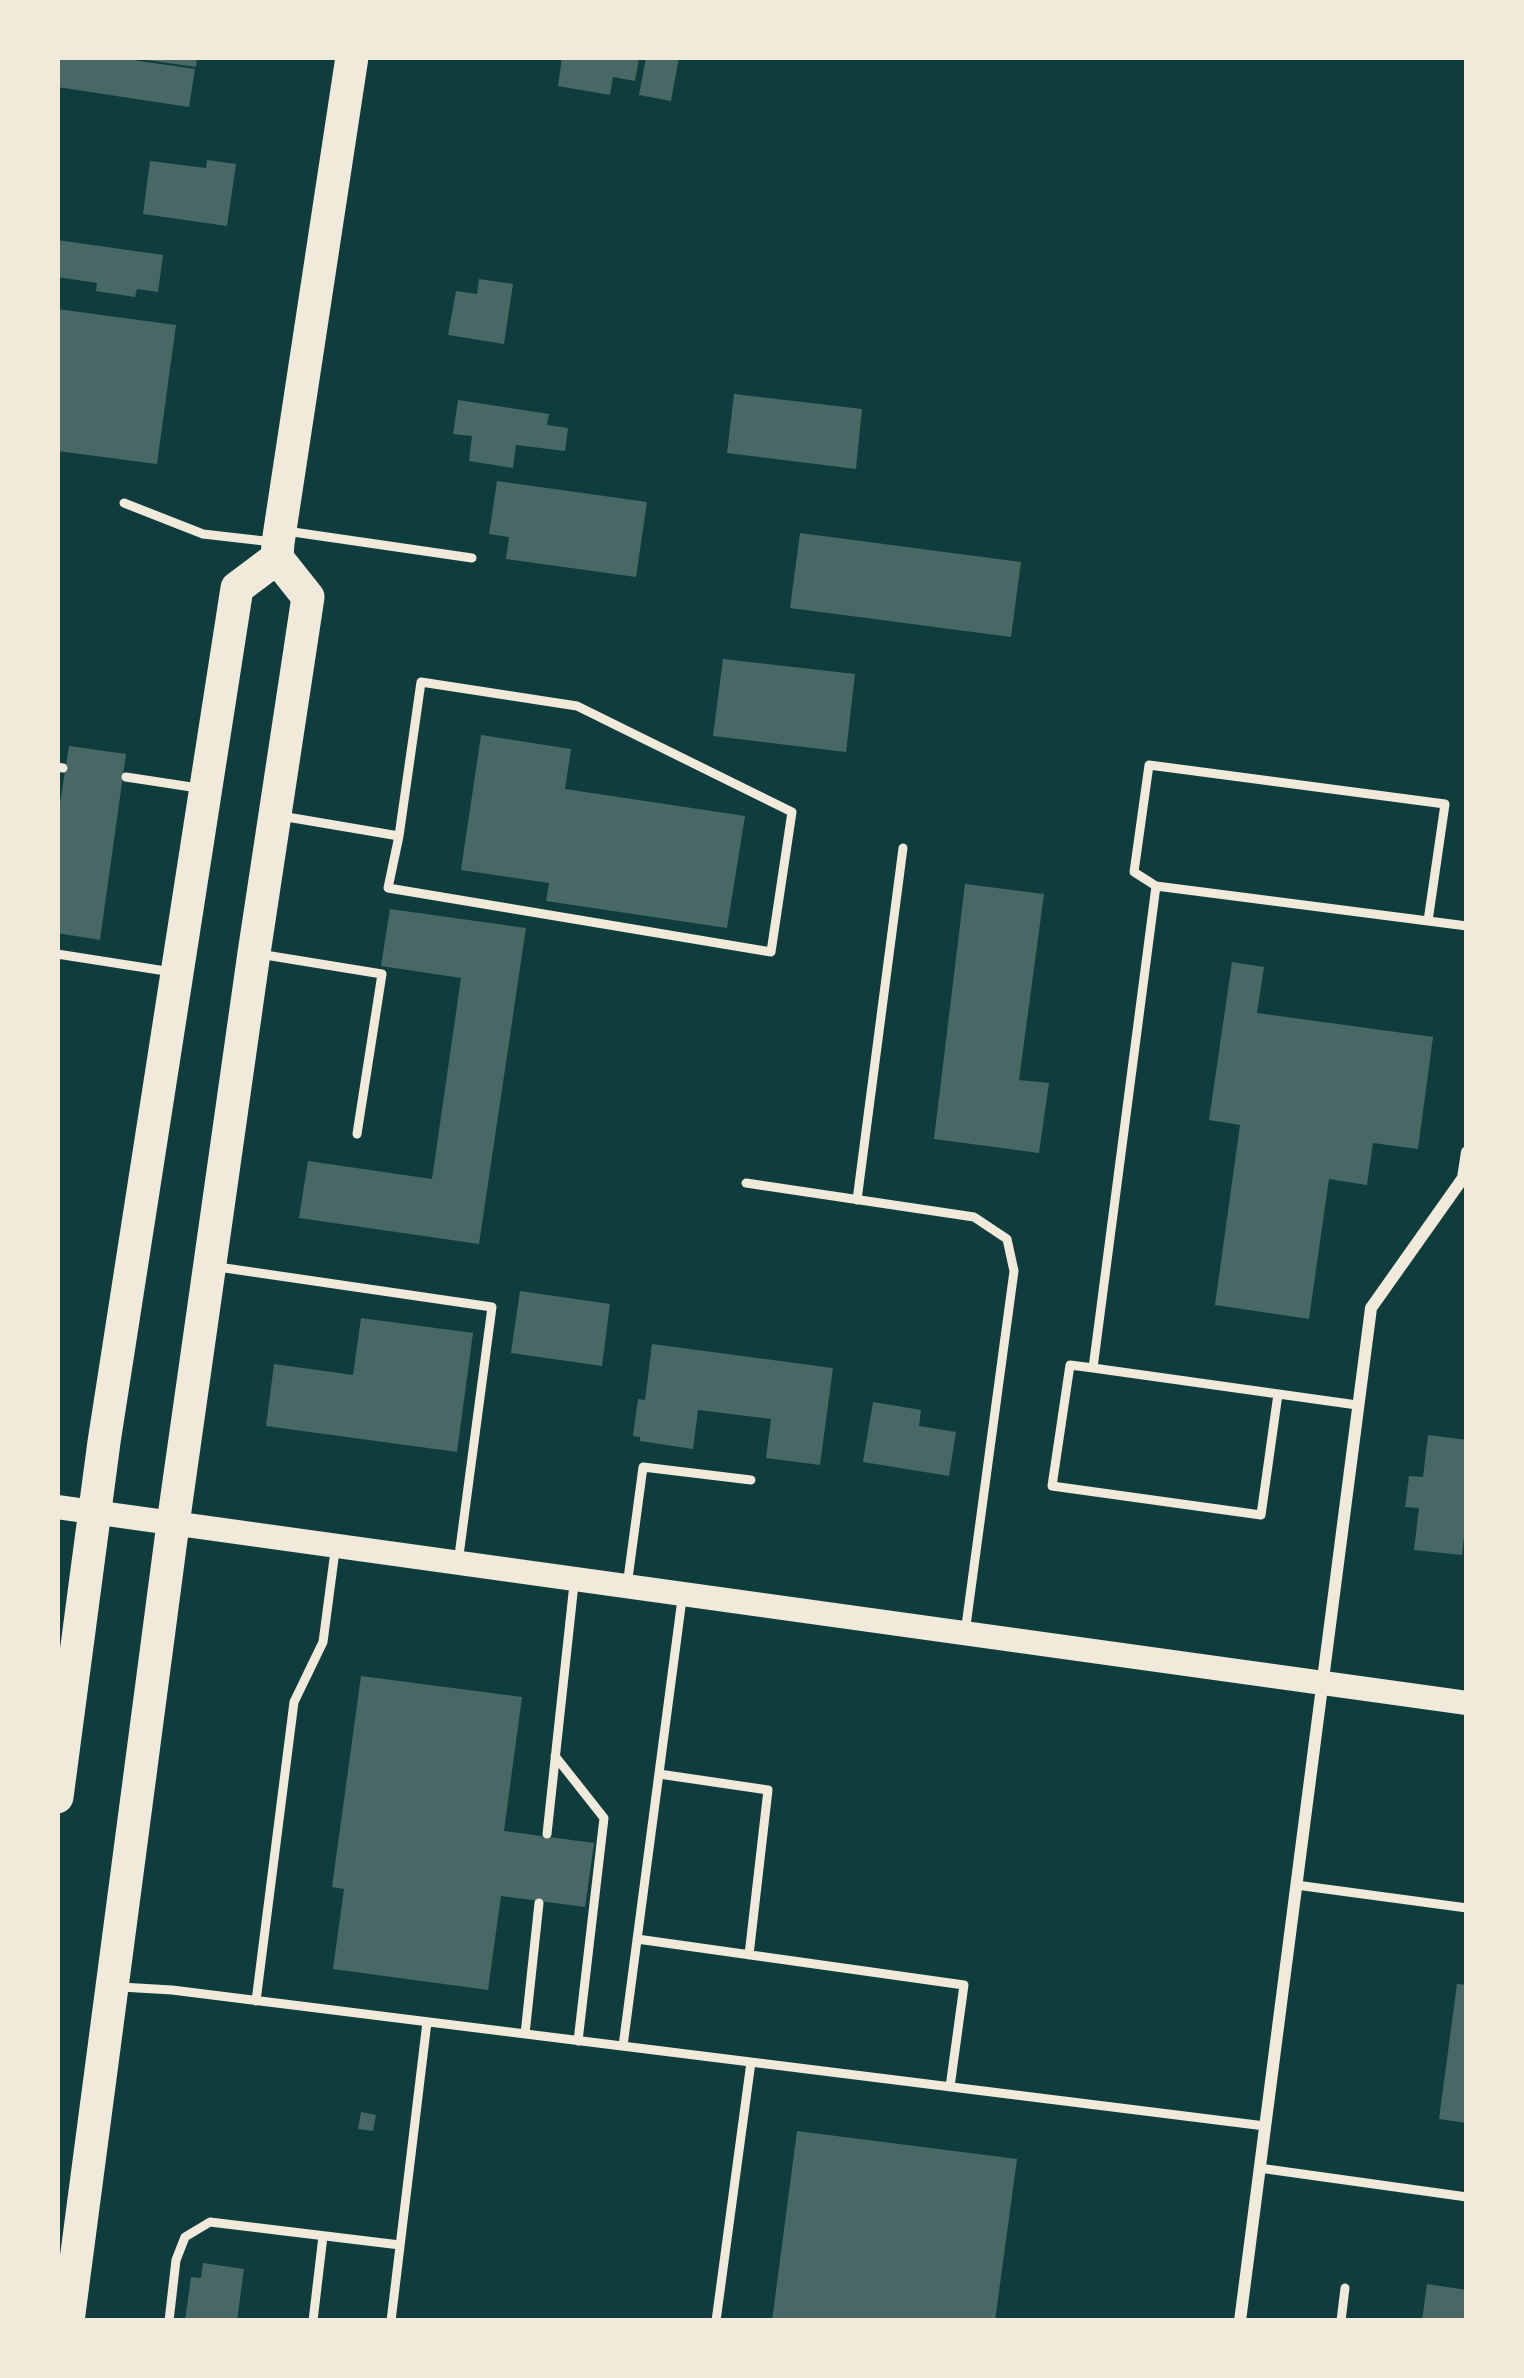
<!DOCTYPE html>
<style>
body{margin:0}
#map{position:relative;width:1524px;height:2378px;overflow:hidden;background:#0f3d3e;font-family:Georgia,serif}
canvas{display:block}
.frame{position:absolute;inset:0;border:60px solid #f1e9da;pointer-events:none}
</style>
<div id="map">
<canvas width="1524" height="2378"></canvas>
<div class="frame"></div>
</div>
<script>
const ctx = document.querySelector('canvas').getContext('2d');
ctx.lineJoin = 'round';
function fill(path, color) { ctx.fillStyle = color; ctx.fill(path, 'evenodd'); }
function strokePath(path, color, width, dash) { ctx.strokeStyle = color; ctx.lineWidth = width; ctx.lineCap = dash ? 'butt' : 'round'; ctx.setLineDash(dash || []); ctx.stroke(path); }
fill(new Path2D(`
 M 57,57 L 112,57 L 195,69 L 189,107 L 57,87 Z
 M 146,57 L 197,57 L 196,67 L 146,60 Z
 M 562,57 L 639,59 L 635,81 L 613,77 L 610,95 L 558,86 Z
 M 646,57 L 679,57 L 671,101 L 639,95 Z
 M 207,160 L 236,164 L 227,226 L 143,214 L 150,161 L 206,168 Z
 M 57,240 L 163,255 L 158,292 L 137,289 L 135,297 L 96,291 L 97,283 L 57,277 Z
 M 479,279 L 513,284 L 504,344 L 448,335 L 456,291 L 477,294 Z
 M 57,309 L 176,325 L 157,464 L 57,451 Z
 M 734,394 L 862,409 L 856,469 L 727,453 Z
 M 458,400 L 549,414 L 547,425 L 568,428 L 565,451 L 516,445 L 513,468 L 469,461 L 472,436 L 453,434 Z
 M 497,481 L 647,502 L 636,577 L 506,559 L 509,537 L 489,534 Z
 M 800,533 L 1021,562 L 1011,637 L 790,608 Z
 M 723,659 L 855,674 L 846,752 L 713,736 Z
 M 481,735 L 571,749 L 565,789 L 745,816 L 727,928 L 546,901 L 549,883 L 461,870 Z
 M 69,746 L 126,754 L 100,940 L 57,933 L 57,822 Z
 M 965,884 L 1044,894 L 1019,1080 L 1049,1083 L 1039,1153 L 934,1139 Z
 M 390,909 L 526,928 L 479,1244 L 299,1218 L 308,1161 L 432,1179 L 461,978 L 381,966 Z
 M 1232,962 L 1264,967 L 1257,1013 L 1433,1037 L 1418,1149 L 1373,1143 L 1367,1185 L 1329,1179 L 1309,1319 L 1215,1305 L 1240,1125 L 1209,1120 Z
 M 520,1291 L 610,1304 L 602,1366 L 511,1353 Z
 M 361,1318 L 473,1333 L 457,1452 L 266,1426 L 274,1364 L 353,1375 Z
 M 652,1344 L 833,1368 L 820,1465 L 766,1458 L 771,1419 L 698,1410 L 693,1449 L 640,1441 L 640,1437 L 633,1436 L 638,1399 L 645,1400 Z
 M 873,1402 L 921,1410 L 919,1426 L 956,1432 L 949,1476 L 863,1462 Z
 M 1428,1435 L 1467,1440 L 1467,1509 L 1462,1555 L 1414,1550 L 1419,1508 L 1405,1507 L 1409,1476 L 1423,1477 Z
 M 361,1676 L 522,1697 L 504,1831 L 594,1843 L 585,1907 L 501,1896 L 488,1990 L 333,1969 L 344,1889 L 332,1887 Z
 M 1457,1984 L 1467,1985 L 1467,2123 L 1439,2119 Z
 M 361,2112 L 376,2115 L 373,2131 L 358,2129 Z
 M 797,2131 L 1017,2159 L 995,2321 L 772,2321 Z
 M 203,2263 L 244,2269 L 237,2321 L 185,2321 L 191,2277 L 201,2278 Z
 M 1427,2284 L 1467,2290 L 1467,2321 L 1422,2321 Z`), '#486865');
strokePath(new Path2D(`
 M 124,503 L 203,534 L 273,542
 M 286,531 L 472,558
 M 57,767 L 63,768
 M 126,777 L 198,788
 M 281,816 L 399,836 L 421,682 L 577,706 L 792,812 L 771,952 L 388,888 L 399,836
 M 1156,886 L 1134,872 L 1149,765 L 1445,804 L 1428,921
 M 57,954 L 172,972
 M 259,954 L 382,974 L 357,1134
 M 746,1183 L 974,1217 L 1007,1239 L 1014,1271 L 965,1633
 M 857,1200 L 903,848
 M 218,1267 L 492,1307 L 458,1563
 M 1093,1368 L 1070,1365 L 1052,1486 L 1261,1515 L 1278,1394
 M 1357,1405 L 1093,1368 L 1156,886 L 1467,926
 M 627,1586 L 643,1467 L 751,1480
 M 555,1756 L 604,1818 L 578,2041
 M 659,1774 L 768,1790 L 749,1955
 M 547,1834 L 574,1584
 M 1296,1885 L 1467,1908
 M 637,1939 L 964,1985 L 950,2087
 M 121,1987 L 172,1990 L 1265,2126
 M 256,2001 L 294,1702 L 323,1642 L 335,1551
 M 525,2034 L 539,1903
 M 623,2046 L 682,1599
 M 1259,2168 L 1467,2197
 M 169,2321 L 176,2260 L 185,2237 L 210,2222 L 400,2245
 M 313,2321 L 323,2236
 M 391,2321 L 427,2022
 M 716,2321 L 751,2062
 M 1341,2321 L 1345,2288`), '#f1e9da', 9);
strokePath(new Path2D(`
 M 1240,2321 L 1371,1308 L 1463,1178 L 1467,1152`), '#f1e9da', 12);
strokePath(new Path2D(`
 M 57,1507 L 1467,1703`), '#f1e9da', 24);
strokePath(new Path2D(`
 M 57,1797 L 104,1442 L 237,588 L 277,558
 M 68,2321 L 173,1524 L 254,953 L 308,597 L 277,558 L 278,543 L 352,57`), '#f1e9da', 33);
</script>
